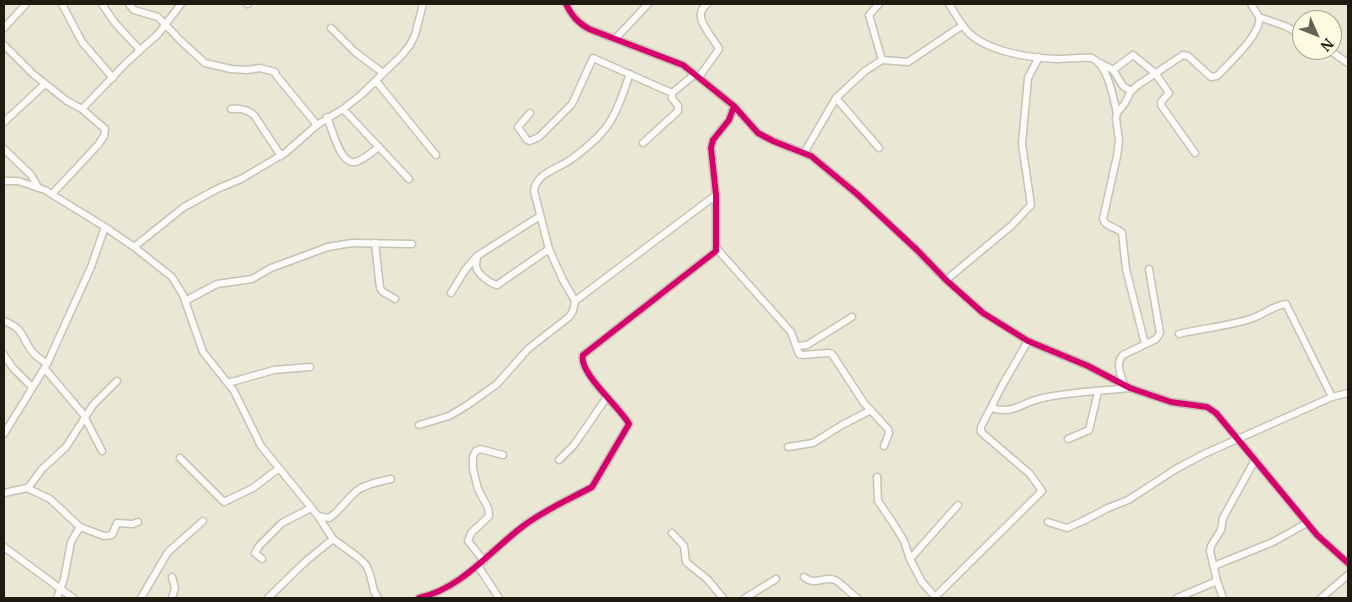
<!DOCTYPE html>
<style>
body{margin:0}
#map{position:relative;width:1352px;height:602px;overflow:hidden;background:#eae7d4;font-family:Merriweather,serif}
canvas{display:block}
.frame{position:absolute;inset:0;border:5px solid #1e1c10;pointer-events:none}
.north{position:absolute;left:1292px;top:10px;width:50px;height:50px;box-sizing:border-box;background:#fefae0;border:1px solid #a4a18d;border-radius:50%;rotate:134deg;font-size:14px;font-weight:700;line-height:20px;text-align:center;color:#1e1c10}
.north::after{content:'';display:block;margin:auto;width:18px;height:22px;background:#656355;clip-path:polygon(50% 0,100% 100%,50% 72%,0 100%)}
</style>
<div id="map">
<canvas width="1352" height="602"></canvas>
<div class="frame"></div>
<div class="north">N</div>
</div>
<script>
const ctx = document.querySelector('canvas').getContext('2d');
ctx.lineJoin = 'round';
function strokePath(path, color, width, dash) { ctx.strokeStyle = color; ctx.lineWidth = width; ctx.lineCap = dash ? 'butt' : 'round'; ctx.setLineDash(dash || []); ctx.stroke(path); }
const minor = new Path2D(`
 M 62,4 L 82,42 L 113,78
 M 102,4 L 115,23 L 140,50
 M 129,4 L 134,10 L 158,17 L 181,41 L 205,63 L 231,69 L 247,70 L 260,68 L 275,72 L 276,75 L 317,125
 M 247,4 L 248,4
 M 566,4 C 572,16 577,22 589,29 L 683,65 L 734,106 L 758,133 L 773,141 L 811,156 L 857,194 L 918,251 L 946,280 L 983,313 L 1028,341 L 1088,366 L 1130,388 L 1171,402 L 1207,407 L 1216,413 L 1317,535 L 1348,563
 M 879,4 L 869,15 L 882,60
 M 949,4 C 955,13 961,25 969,33 C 989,52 1030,58 1057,59 C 1068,59 1080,57 1092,58 C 1108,65 1113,97 1117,113
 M 1259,17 L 1285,26 L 1302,35
 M 4,28 L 26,4
 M 331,28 L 355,52 L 383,73
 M 615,39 L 648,4
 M 4,45 L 33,74 L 67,101 L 82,109 L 105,129 L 104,136 L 98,145 L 52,194
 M 1329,50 L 1348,63
 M 1100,63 L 1113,70 L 1123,86 L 1131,91
 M 1113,70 L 1133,55 L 1155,73 L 1169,93 L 1161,102 L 1161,105 L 1195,153
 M 699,77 L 719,49 C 713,36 690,17 707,4
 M 376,81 L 436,155
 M 836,98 L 879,148
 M 82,109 L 126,63 L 158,34 L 181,4
 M 231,109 C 239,108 247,109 254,115 L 281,156
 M 343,109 L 409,179
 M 530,113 L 518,127 L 527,140 L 530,141 L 539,137 L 572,104 L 593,58 L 672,93 L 695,74
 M 327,117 C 332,128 340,165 355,162 C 364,160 373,151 379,147
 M 4,122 L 45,84
 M 643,143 L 678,111 L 678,106 L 672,98 L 672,93
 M 4,149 L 31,175 L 38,187
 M 804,153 L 836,98 L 865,71 L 882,60 L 908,62 L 963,25
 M 4,181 L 18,181 L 45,190 L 105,227 L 134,247 L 172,277 L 183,295 L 203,352 L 234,391 L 261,446 L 318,516 L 333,539 L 359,558 L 366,565 L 370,574 L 374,591 L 378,598
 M 375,243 L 380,288 L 383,292 L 395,299
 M 134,247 L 184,207 L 217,189 L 241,179 L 285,153 L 317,125 L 343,109 L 361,95 L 402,55 L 410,45 L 415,35 L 423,4
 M 717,249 L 791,332 L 799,354 L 803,355 L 828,353 L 832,354 L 864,403 L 888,429 L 889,433 L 884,446
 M 477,256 C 477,259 476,262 476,265 C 476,273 489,283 497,285 L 549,249
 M 946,280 L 1011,226 L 1031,205 L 1022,144 L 1028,78 L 1039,57
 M 451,293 L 465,270 L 477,256 L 540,216
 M 185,301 L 217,284 L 252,279 L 271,268 L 328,247 L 352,243 L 412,244
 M 575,301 L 563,280 L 549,249 L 534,191 C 536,172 561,168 573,158 C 585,149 604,133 611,120 C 620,106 624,89 630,74
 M 4,321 C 24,329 21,336 31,350 C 35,356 42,360 47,364
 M 1179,334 C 1203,328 1231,326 1253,318 C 1264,314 1275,305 1286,304 L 1332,397
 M 1145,344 L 1126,269 L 1122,233 C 1117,227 1105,227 1103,219 L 1117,156 L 1119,141 L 1116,118 L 1117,113 L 1125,103 L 1131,91 L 1138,85 L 1183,55 L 1188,56 L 1211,77 L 1217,76 C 1228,64 1263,33 1259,17 C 1257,13 1253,8 1251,4
 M 796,346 L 807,345 L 852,317
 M 4,355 L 13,368 L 32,387
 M 45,369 L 83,414 L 102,451
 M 228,383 L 274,370 L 310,367
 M 1124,385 C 1121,375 1115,363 1123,355 L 1156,339 L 1160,333 L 1149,269
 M 991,408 C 1015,415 1021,402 1043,398 C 1070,392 1101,391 1129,388
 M 419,425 L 449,416 L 466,406 L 497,384 L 528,349 L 569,317 L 573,311 L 575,301 L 716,195
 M 4,434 L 47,364 L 91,267 L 105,227
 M 1068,439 L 1089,430 L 1098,392
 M 788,447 L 813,443 L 842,425 L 871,410
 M 180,458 L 224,502 L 253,488 L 278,469
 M 559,460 L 574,445 L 607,397
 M 877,477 L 878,501 L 895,526 L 904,541 L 910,559 L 922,582 L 936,598
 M 28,488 L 42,469 L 66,447 L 93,405 L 117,381
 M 4,493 L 27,488 L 50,499 L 80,527 L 104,536 L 112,535 L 117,523 L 133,524 L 138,522
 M 318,516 L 329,518 C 341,510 347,498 358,490 C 366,484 381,481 391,479
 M 1048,522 L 1067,528 L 1083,521 L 1108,508 L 1128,500 L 1176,469 L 1204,454 L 1332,397 L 1348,393
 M 672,533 L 684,546 L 686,562 L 707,579 L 723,598
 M 4,547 L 73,598
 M 262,559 L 255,553 L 259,546 L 282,523 L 311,508
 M 910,559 L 958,505
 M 484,561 L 468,541 L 471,533 L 489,516 L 488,508 L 478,489 L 473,469 L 473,456 L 476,451 L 480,449 L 503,455
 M 478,566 L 499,598
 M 1214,566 L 1273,542 L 1307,523
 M 804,577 C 816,587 824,575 835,580 C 840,582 851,594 857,598
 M 935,597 L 1042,491 L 1030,474 L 981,432 L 981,427 L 1003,384 L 1028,341
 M 57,598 L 64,579 L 71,542 L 80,527
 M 141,598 L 168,552 L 203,521
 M 172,598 L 175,588 L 172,577
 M 268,598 L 306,561 L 333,539
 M 419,598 C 462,588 489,552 522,527 C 544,510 568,500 592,487 L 629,424 C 621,408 578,373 583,355 L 716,251 L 716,195 L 711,148 L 713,140 L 729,120 L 734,106
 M 745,598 L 776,579
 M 1177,598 L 1217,581
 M 1223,598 L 1217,581 L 1210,551 L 1211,546 L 1221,530 L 1223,518 L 1255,460
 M 1321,598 L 1348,575`);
strokePath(minor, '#c5c3b4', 9);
strokePath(minor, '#fcfbf9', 6);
strokePath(new Path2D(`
 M 566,4 C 572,16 577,22 589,29 L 683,65 L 734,106 L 758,133 L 773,141 L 811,156 L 857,194 L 918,251 L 946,280 L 983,313 L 1028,341 L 1088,366 L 1130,388 L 1171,402 L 1207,407 L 1216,413 L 1317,535 L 1348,563
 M 419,598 C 462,588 489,552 522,527 C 544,510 568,500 592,487 L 629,424 C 621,408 578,373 583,355 L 716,251 L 716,195 L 711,148 L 713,140 L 729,120 L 734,106`), '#d6006c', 6);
</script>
